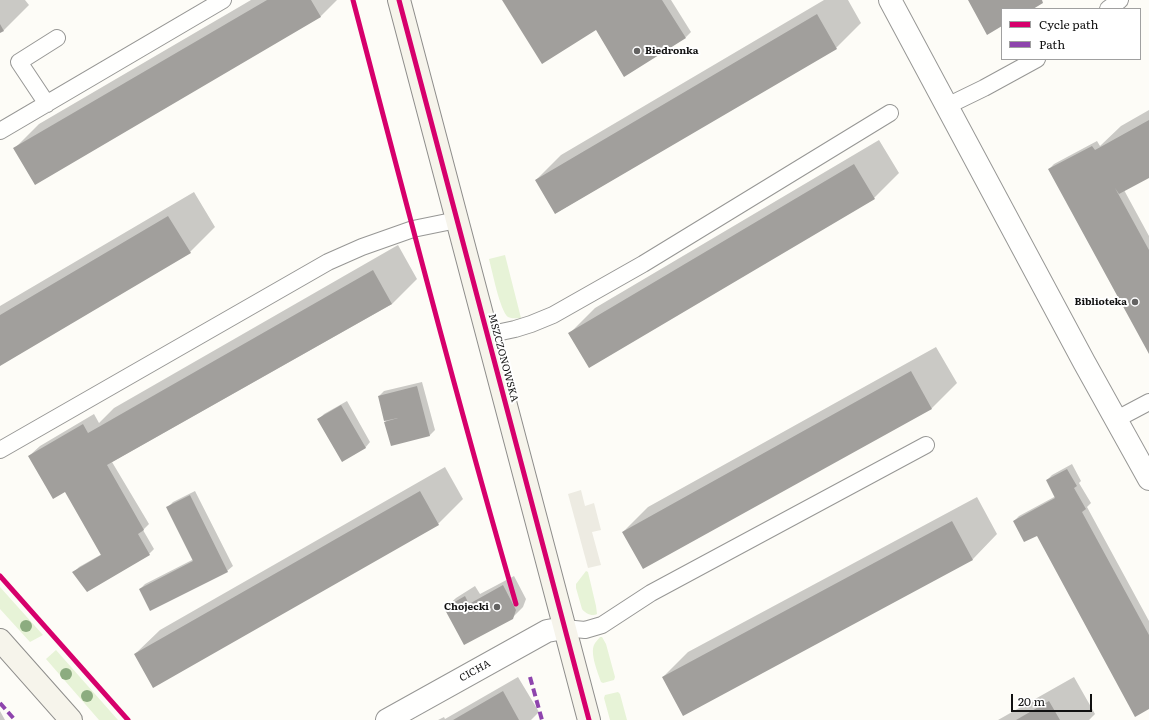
<!DOCTYPE html>
<style>
body{margin:0}
#map{position:relative;width:1149px;height:720px;overflow:hidden;background:#fdfcf7;font-family:Literata,serif}
canvas{display:block}
.legend{position:absolute;left:1001px;top:8px;width:140px;height:52px;box-sizing:border-box;background:#fff;border:1px solid #a0a0a0;margin:0;padding:5px 7px;list-style:none;font-size:12px;color:#111}
.legend li{display:flex;align-items:center;gap:8px;height:20px}
.legend b{width:20px;border:1px solid #a0a0a0}
.scale{position:absolute;left:1011px;top:694px;width:81px;height:18px;box-sizing:border-box;border:2px solid #111;border-top:0;padding-left:5px;font-size:12px;line-height:14px;white-space:nowrap;color:#111;-webkit-text-stroke:3px #fff;paint-order:stroke}
</style>
<div id="map">
<canvas width="1149" height="720"></canvas>
<ul class="legend">
<li><b style="height:5px;background:#d6006c"></b>Cycle path</li>
<li><b style="height:5px;background:#8e44ad"></b>Path</li>
</ul>
<div class="scale">20 m</div>
</div>
<script>
const ctx = document.querySelector('canvas').getContext('2d');
ctx.lineJoin = 'round';
function fill(path, color) { ctx.fillStyle = color; ctx.fill(path, 'evenodd'); }
function strokePath(path, color, width, dash) { ctx.strokeStyle = color; ctx.lineWidth = width; ctx.lineCap = dash ? 'butt' : 'round'; ctx.setLineDash(dash || []); ctx.stroke(path); }
function write(font, color, halo, rows, align = 'center') {
  ctx.font = font + ' Literata,serif'; ctx.lineWidth = 4; ctx.setLineDash([]); ctx.textBaseline = 'middle'; ctx.strokeStyle = halo; ctx.fillStyle = color; for (const [text, x, y, turn = 0] of rows) {
    ctx.save(); ctx.translate(x, y); ctx.rotate((+turn || 0) * Math.PI / 180); ctx.textAlign = isNaN(turn) ? turn : align; if (halo) ctx.strokeText(text, 0, 0); ctx.fillText(text, 0, 0); ctx.restore();
  }
}
fill(new Path2D(`
 M 505,255 L 521,318 C 517,318 512,319 508,317 C 500,311 492,270 489,259 Z
 M 586,571 L 588,572 L 596,606 L 597,614 C 592,617 585,613 582,609 L 576,588 L 576,584 Z
 M 0,587 L 43,635 L 30,642 L 0,609 Z
 M 600,637 L 602,637 L 606,644 L 615,677 L 614,680 L 603,683 L 601,682 C 598,673 590,654 594,645 C 595,642 598,640 600,637 Z
 M 56,650 L 118,720 L 99,720 L 46,659 Z
 M 618,692 L 620,694 L 627,720 L 610,720 L 604,698 L 605,695 Z`), '#e7f3d7');
fill(new Path2D(`
 M 581,490 L 585,506 L 594,503 L 601,530 L 592,532 L 601,565 L 588,568 L 568,494 Z`), '#edebe2');
fill(new Path2D(`
 M 0,0 L 25,0 L 29,5 L 4,30 L 0,32 Z
 M 251,0 L 337,0 L 320,17 L 14,149 L 39,124 Z
 M 503,0 L 671,0 L 691,32 L 686,37 Z
 M 824,0 L 848,0 L 861,23 L 836,48 L 556,213 L 536,180 L 561,155 Z
 M 1149,110 L 1149,176 L 1124,190 L 1149,236 L 1149,352 L 1049,169 L 1054,164 L 1097,141 L 1100,146 L 1121,126 Z
 M 879,140 L 899,173 L 874,198 L 570,333 L 595,308 Z
 M 194,192 L 215,227 L 190,252 L 0,364 L 0,306 Z
 M 398,245 L 417,279 L 392,304 L 112,462 L 149,524 L 143,530 L 154,549 L 149,554 L 74,572 L 79,567 L 102,554 L 66,492 L 29,456 L 40,446 L 94,414 L 99,423 L 114,408 Z
 M 936,347 L 957,383 L 932,408 L 623,532 L 648,507 Z
 M 422,382 L 435,430 L 430,435 L 392,445 L 379,396 L 384,391 Z
 M 347,401 L 370,442 L 365,448 L 319,419 L 324,414 Z
 M 1072,464 L 1081,481 L 1079,483 L 1091,503 L 1087,507 L 1149,621 L 1149,708 L 1037,534 L 1014,521 L 1019,516 L 1056,496 L 1047,480 L 1052,475 Z
 M 445,467 L 463,499 L 438,524 L 135,654 L 160,630 Z
 M 195,491 L 233,566 L 227,571 L 140,589 L 145,584 L 194,559 L 168,507 L 173,502 Z
 M 977,497 L 997,534 L 973,559 L 663,677 L 688,652 Z
 M 514,576 L 526,599 L 523,607 L 512,618 L 445,608 L 456,598 L 475,586 L 480,594 Z
 M 518,677 L 539,712 L 531,720 L 438,720 L 444,717 L 445,719 Z
 M 1074,677 L 1095,714 L 1089,720 L 998,720 Z
 M 0,711 L 5,720 L 0,720 Z`), '#0003');
fill(new Path2D(`
 M 267,0 L 311,0 L 321,17 L 35,185 L 13,148 Z
 M 502,0 L 662,0 L 686,38 L 624,77 L 596,30 L 542,64 Z
 M 968,0 L 1042,0 L 1043,3 L 1033,9 L 1002,9 L 1002,26 L 987,35 Z
 M 817,14 L 837,49 L 555,214 L 535,180 Z
 M 0,24 L 4,31 L 0,33 Z
 M 1149,120 L 1149,178 L 1119,194 L 1115,188 L 1149,250 L 1149,354 L 1048,169 L 1092,146 L 1095,150 Z
 M 854,164 L 875,199 L 589,368 L 568,333 Z
 M 168,216 L 191,253 L 0,366 L 0,315 Z
 M 373,270 L 392,304 L 107,465 L 144,530 L 138,534 L 150,555 L 87,592 L 72,572 L 101,555 L 65,492 L 53,499 L 28,456 L 83,424 L 88,433 Z
 M 911,371 L 932,409 L 643,569 L 622,532 Z
 M 417,386 L 430,436 L 391,446 L 384,422 L 398,418 L 384,421 L 378,396 Z
 M 341,405 L 366,448 L 342,462 L 317,419 Z
 M 1067,469 L 1077,486 L 1074,488 L 1086,509 L 1082,512 L 1149,635 L 1149,709 L 1135,717 L 1037,536 L 1024,542 L 1013,521 L 1055,498 L 1046,480 Z
 M 420,491 L 439,525 L 153,688 L 134,654 Z
 M 190,495 L 228,572 L 150,611 L 139,589 L 193,561 L 166,507 Z
 M 952,521 L 973,560 L 683,716 L 662,677 Z
 M 503,585 L 516,610 L 513,619 L 464,645 L 444,608 L 465,596 L 469,604 Z
 M 503,691 L 519,720 L 453,720 Z
 M 1049,701 L 1060,720 L 1016,720 Z`), '#a19f9c');
const lane = new Path2D(`
 M 1108,9 L 1120,0
 M 47,104 L 19,62 L 57,38
 M 947,106 L 984,88 L 1037,59
 M 0,131 L 223,0
 M 487,335 L 515,329 L 531,324 L 553,315 L 643,264 L 890,113
 M 1115,420 L 1149,402
 M 0,450 L 328,262 L 362,247 L 413,229 L 457,220
 M 564,628 L 585,630 L 602,625 L 651,593 L 926,445`);
const street = new Path2D(`
 M 890,0 L 1084,362 L 1149,479
 M 387,720 L 547,631 L 564,628`);
const secondary = new Path2D(`
 M 399,0 L 589,720
 M 0,640 L 71,720`);
strokePath(lane, '#979795', 18);
strokePath(street, '#979795', 24);
strokePath(secondary, '#8e8d8b', 24);
strokePath(lane, '#fffffe', 16);
strokePath(street, '#fffffe', 22);
strokePath(secondary, '#f6f4eb', 22);
strokePath(new Path2D(`
 M 530,677 L 542,720
 M 0,703 L 15,720`), '#8e44ad', 4, [8, 4]);
strokePath(new Path2D(`
 M 353,0 C 406,202 458,404 516,604
 M 399,0 L 589,720
 M 0,576 L 128,720`), '#d6006c', 5);
ctx.fillStyle = '#8cac80';
for (const [x, y] of [
 [26,626],
 [66,674],
 [87,696]
]) { ctx.beginPath(); ctx.arc(x, y, 6, 0, 2 * Math.PI); ctx.fill(); }
for (const [x, y, r, color] of [
 [637,51,4,"#646362"],
 [1135,302,4,"#646362"],
 [497,607,4,"#646362"]
]) { const dot = new Path2D(); dot.arc(x, y, r, 0, 2 * Math.PI); ctx.fillStyle = color; ctx.fill(dot); strokePath(dot, '#fff', 1.5); }
write('bold 10px', '#111', '#fff', [
 ["Biedronka",645,51,"left"],
 ["Biblioteka",1127,302],
 ["Chojecki",489,607]
], 'right');
write('10px', '#111', '#fff', [
 ["MSZCZONOWSKA",503,358,75],
 ["CICHA",475,671,-29]
]);
</script>
